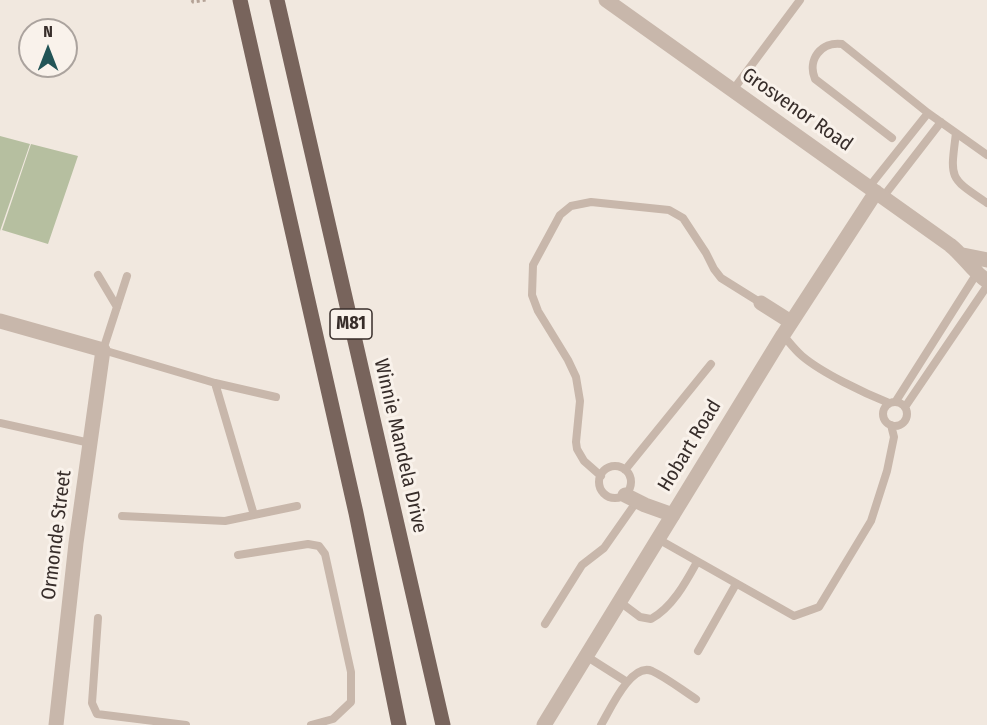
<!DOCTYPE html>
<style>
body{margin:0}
#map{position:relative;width:987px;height:725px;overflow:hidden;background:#f1e8df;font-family:"Fira Sans Condensed",sans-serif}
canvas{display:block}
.north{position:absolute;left:18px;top:18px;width:60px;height:60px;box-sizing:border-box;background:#f9f2eb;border:2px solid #aba39e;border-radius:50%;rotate:0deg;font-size:16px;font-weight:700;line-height:24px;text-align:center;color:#372d2a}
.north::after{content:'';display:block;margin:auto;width:21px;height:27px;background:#225456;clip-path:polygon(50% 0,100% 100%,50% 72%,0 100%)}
</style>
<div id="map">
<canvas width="987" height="725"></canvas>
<div class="north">N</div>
</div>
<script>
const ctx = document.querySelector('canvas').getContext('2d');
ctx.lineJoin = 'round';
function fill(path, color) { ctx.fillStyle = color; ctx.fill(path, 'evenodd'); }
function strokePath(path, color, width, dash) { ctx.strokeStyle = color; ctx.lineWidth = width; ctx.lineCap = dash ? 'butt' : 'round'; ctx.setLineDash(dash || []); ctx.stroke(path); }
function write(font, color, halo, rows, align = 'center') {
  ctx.font = font + ' "Fira Sans Condensed",sans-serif'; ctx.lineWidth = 6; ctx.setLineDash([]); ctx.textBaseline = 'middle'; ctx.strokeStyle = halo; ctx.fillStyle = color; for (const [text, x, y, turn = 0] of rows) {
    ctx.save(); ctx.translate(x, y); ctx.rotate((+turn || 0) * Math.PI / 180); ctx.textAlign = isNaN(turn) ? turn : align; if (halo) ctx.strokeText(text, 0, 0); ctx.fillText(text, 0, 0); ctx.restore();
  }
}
fill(new Path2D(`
 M 0,136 L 30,144 L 0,231 Z
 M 31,144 L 78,156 L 48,244 L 2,230 Z`), '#b6bfa0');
strokePath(new Path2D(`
 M 192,0 L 193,2 L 206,0`), '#b4a296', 3, [3, 3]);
strokePath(new Path2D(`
 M 733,90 L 800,0
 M 956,133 C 950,180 949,177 987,203
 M 892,138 L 815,79 C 807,60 821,41 842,44 L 928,113 L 987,155
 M 869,187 L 928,113
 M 883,197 L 941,122
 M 98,275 L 117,307
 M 127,276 L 103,350 L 215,383 L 276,397
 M 783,335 C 789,342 795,350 802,356 C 822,373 864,393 889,403
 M 215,383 L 254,515
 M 896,401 L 979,270
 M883 414a12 12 0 1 1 24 0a12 12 0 1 1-24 0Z
 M 905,407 L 987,286
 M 0,423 L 90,443
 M599 482a16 16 0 1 1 32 0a16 16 0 1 1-32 0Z
 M 625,470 L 711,364
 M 601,476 L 584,461 L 577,449 L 576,442 L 580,401 L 576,377 L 568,360 L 538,311 L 532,295 L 533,265 L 560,215 L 571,206 L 591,202 L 669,210 L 683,218 L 706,253 L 714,269 L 721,278 L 761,303
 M 122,516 L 225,521 L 297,506
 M 658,539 L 794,616 L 819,607 L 871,521 L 887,471 L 894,437 L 891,425
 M 238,555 L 308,544 L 319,546 L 325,554 L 351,672 L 351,702 L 333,719 L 311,725
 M 620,602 L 640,617 L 651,619 C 672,608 686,582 697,562
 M 98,618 L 92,703 L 97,714 L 186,725
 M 545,624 L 582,565 L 604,548 L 637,501
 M 698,651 L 736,584
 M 586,656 L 627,682
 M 601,725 C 610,710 631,662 652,671 C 667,678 682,690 696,699`), '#c8b7ab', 8);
strokePath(new Path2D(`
 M 606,0 L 950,245 C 964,256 972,271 987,281
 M 963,255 L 987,260
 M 761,303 L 791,322
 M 0,321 L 103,350 L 76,543 L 56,725
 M 625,495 L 645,505 L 673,515
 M 544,725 L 783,335 L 876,192`), '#c8b7ab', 15);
strokePath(new Path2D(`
 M 240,0 L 356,513 L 399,725
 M 277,0 L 443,725`), '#78645c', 15);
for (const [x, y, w] of [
 [351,324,42]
]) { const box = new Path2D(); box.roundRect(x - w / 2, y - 15, w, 30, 4.5); ctx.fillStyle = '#f9f2eb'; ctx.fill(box); strokePath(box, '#372d2a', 1.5); }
write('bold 18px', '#372d2a', null, [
 ["M81",351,324]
]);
write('20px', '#372d2a', '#f9f2eb', [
 ["Grosvenor Road",797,110,35],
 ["Winnie Mandela Drive",400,446,77],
 ["Hobart Road",690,446,-59],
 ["Ormonde Street",57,535,-83]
]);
</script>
